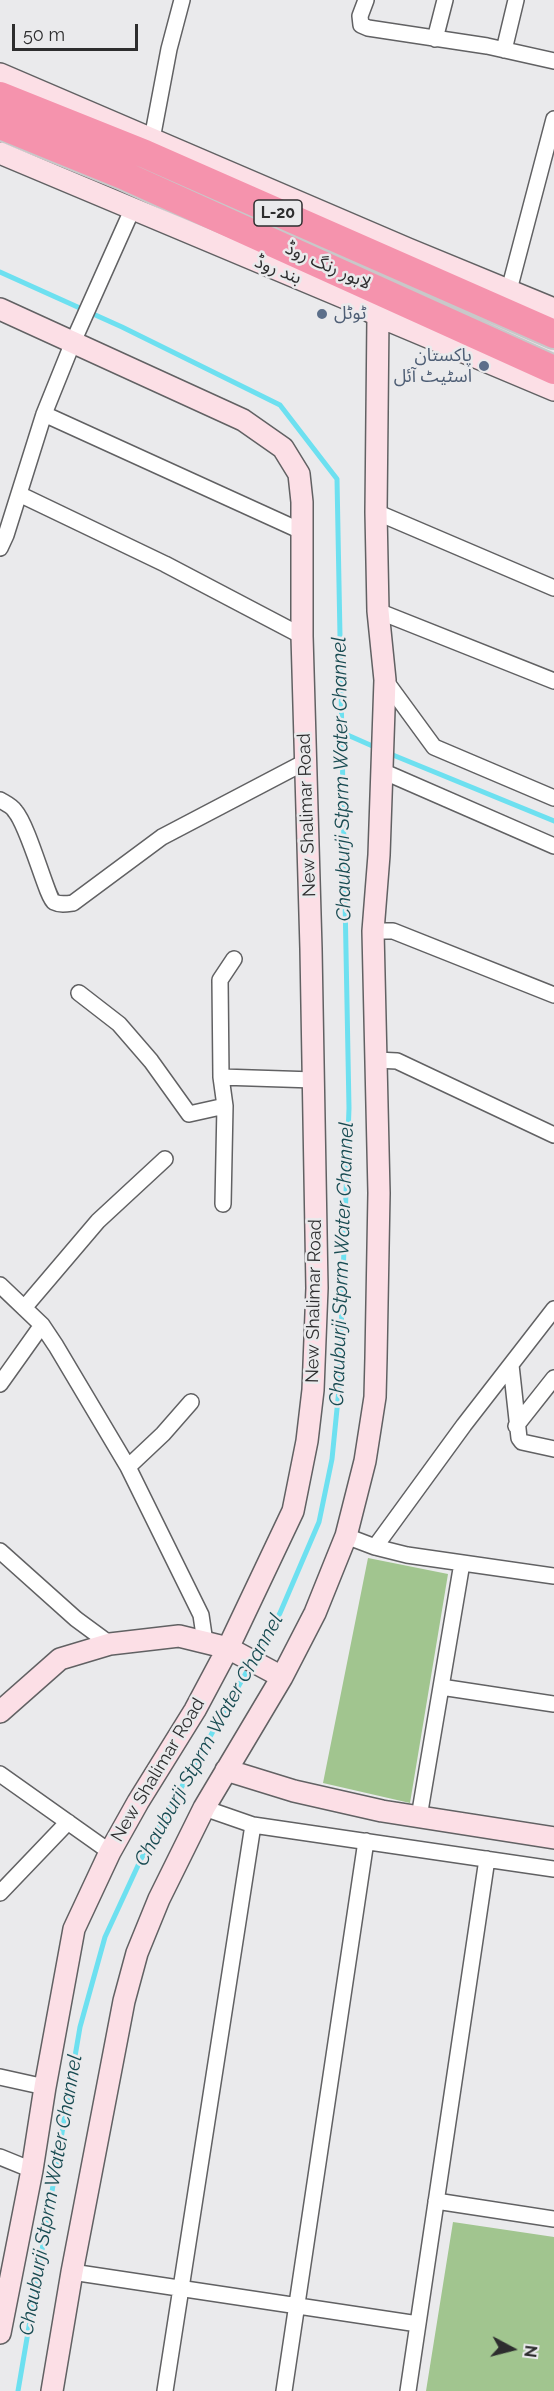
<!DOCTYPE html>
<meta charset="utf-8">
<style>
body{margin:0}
#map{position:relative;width:554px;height:2391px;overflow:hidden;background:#eaeaec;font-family:Raleway,sans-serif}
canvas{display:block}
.north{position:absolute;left:482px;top:2319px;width:60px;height:60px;-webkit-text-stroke:4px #eaeaec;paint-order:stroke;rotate:97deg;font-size:16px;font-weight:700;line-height:24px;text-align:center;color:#2d2d2e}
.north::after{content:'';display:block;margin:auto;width:21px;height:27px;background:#2d2d2e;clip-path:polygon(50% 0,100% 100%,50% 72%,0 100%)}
.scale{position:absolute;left:12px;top:24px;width:126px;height:27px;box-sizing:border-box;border:3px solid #2d2d2e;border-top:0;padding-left:8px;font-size:18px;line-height:21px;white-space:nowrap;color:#2d2d2e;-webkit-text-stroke:4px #eaeaec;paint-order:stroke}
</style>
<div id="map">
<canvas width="554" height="2391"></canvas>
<div class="north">N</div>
<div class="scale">50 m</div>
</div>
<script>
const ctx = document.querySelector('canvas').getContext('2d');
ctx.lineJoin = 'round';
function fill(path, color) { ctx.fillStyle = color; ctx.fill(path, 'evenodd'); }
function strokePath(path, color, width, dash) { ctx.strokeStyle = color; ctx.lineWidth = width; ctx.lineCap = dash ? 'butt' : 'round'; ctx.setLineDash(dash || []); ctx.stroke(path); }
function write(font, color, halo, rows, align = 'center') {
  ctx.font = font + ' Raleway,"Noto Sans Arabic",sans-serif'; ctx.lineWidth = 5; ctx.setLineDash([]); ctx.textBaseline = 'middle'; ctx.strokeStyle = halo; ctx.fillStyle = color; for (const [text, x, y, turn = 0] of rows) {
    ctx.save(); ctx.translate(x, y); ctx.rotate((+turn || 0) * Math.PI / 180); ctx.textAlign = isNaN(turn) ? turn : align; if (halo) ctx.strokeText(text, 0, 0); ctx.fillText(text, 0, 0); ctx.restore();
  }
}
fill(new Path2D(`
 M 368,1558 L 448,1574 L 410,1803 L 323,1783 Z
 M 453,2222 L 554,2237 L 554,2391 L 426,2391 Z`), '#a1c58f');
strokePath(new Path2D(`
 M 0,272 L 122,327 L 280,405 L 337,479 L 349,1108 L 339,1389 L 332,1459 L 319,1522 L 280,1613 L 256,1656
 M 343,733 L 377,748
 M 388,753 L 554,821
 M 18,2391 L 80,2027 L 105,1937 L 141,1859 L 251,1664`), '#6de0f0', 5);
const street = new Path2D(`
 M 366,0 L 360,16 L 361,25 L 368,28 L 487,46 L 554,61
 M 435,39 L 445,0
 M 504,50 L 516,0
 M 152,139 L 169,49 L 182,0
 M 509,290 L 554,119
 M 44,414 L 301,531
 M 19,494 L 165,564 L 302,636
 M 376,512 L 554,588
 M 0,548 L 6,535 L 44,414 L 73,342 L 132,210
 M 378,611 L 554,681
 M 385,680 L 434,747 L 554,798
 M 380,770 L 554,846
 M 0,800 C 5,803 12,806 15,811 C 29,827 47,898 54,902 C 60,905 66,904 73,903 L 162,837 L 305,762
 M 373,931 L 393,931 L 554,995
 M 79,993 L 119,1024 L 151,1061 L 189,1114 L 225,1106
 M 376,1060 L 397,1061 L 554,1135
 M 221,1077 L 314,1080
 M 223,1204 L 225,1106 L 221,1077 L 220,980 L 234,959
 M 0,1285 L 42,1325 L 56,1346 L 128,1467 L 201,1615 L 205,1642
 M 24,1308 L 98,1221 L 165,1159
 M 511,1365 L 519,1438 L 522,1442 L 554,1449
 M 0,1384 L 42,1325
 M 516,1426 L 554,1378
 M 128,1467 L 163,1434 L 191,1402
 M 346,1536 L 375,1547 L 464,1425 L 554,1309
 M 375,1547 L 407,1555 L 554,1576
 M 0,1551 L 76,1619 L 110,1644
 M 441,1687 L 554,1704
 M 0,1774 L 110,1852
 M 204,1808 L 253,1825 L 554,1869
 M 419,1817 L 462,1563
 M 0,1893 L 68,1822
 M 0,2077 L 45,2087
 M 0,2157 L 32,2170
 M 436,2201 L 554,2219
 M 72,2272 L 418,2324
 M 165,2391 L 253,1825
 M 284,2391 L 366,1841
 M 408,2391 L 487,1859`);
const secondary = new Path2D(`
 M 0,74 L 408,249 L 554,309
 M 0,153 L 350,300 L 378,316 L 554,390
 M 0,309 L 243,420 L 283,448 L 299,474 L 302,502 L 302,636 L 311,949 L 317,1288 L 313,1390 L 307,1441 L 293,1511 L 228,1648 L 195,1710 L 138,1802 L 110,1852 L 74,1929 L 45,2087 L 32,2170 L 0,2333
 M 0,1712 L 60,1659 L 110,1644 L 179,1636 L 228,1648 L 282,1677
 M 226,1770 L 294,1791 L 382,1811 L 554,1838
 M 52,2391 L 72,2272 L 124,2001 L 137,1953 L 159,1899 L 204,1808 L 282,1677 L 315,1613 L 346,1536 L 365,1461 L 375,1397 L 376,1358 L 379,1193 L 373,931 L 379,855 L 385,680 L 378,611 L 376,512 L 378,316`);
const highway = new Path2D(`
 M 0,96 L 145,154 L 554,334
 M 0,125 L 123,175 L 554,370`);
strokePath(street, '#616163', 18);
strokePath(secondary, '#616163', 24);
strokePath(highway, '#c8c8c9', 32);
strokePath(street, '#fff', 15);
strokePath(secondary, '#fcdfe6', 21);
strokePath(highway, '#f593ad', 28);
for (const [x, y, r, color] of [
 [322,314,6,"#5c6f8a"],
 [484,366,6,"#5c6f8a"]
]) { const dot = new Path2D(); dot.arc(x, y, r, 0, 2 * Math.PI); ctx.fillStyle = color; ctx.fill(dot); strokePath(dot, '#eaeaec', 2); }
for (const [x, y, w] of [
 [278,213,48]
]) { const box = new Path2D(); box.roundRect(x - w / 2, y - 13, w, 26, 4.5); ctx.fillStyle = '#eaeaec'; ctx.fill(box); strokePath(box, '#2d2d2e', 1.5); }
write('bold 16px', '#2d2d2e', null, [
 ["L-20",278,213]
]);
write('18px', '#2d2d2e', '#eaeaec', [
 ["لاہور رنگ روڈ",328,266,24],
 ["بند روڈ",278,270,22],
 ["New Shalimar Road",307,815,-92],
 ["New Shalimar Road",314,1301,-89],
 ["New Shalimar Road",158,1770,-59]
]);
write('18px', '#4e5e75', '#eaeaec', [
 ["ٹوٹل",334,314],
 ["پاکستان",472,356,"right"],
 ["اسٹیٹ آئل",472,377,"right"]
], 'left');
write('italic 20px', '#184b52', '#eaeaec', [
 ["Chauburji Stprm Water Channel",342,779,-91],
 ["Chauburji Stprm Water Channel",342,1264,-88],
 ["Chauburji Stprm Water Channel",209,1740,-61],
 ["Chauburji Stprm Water Channel",51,2195,-80]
]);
</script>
